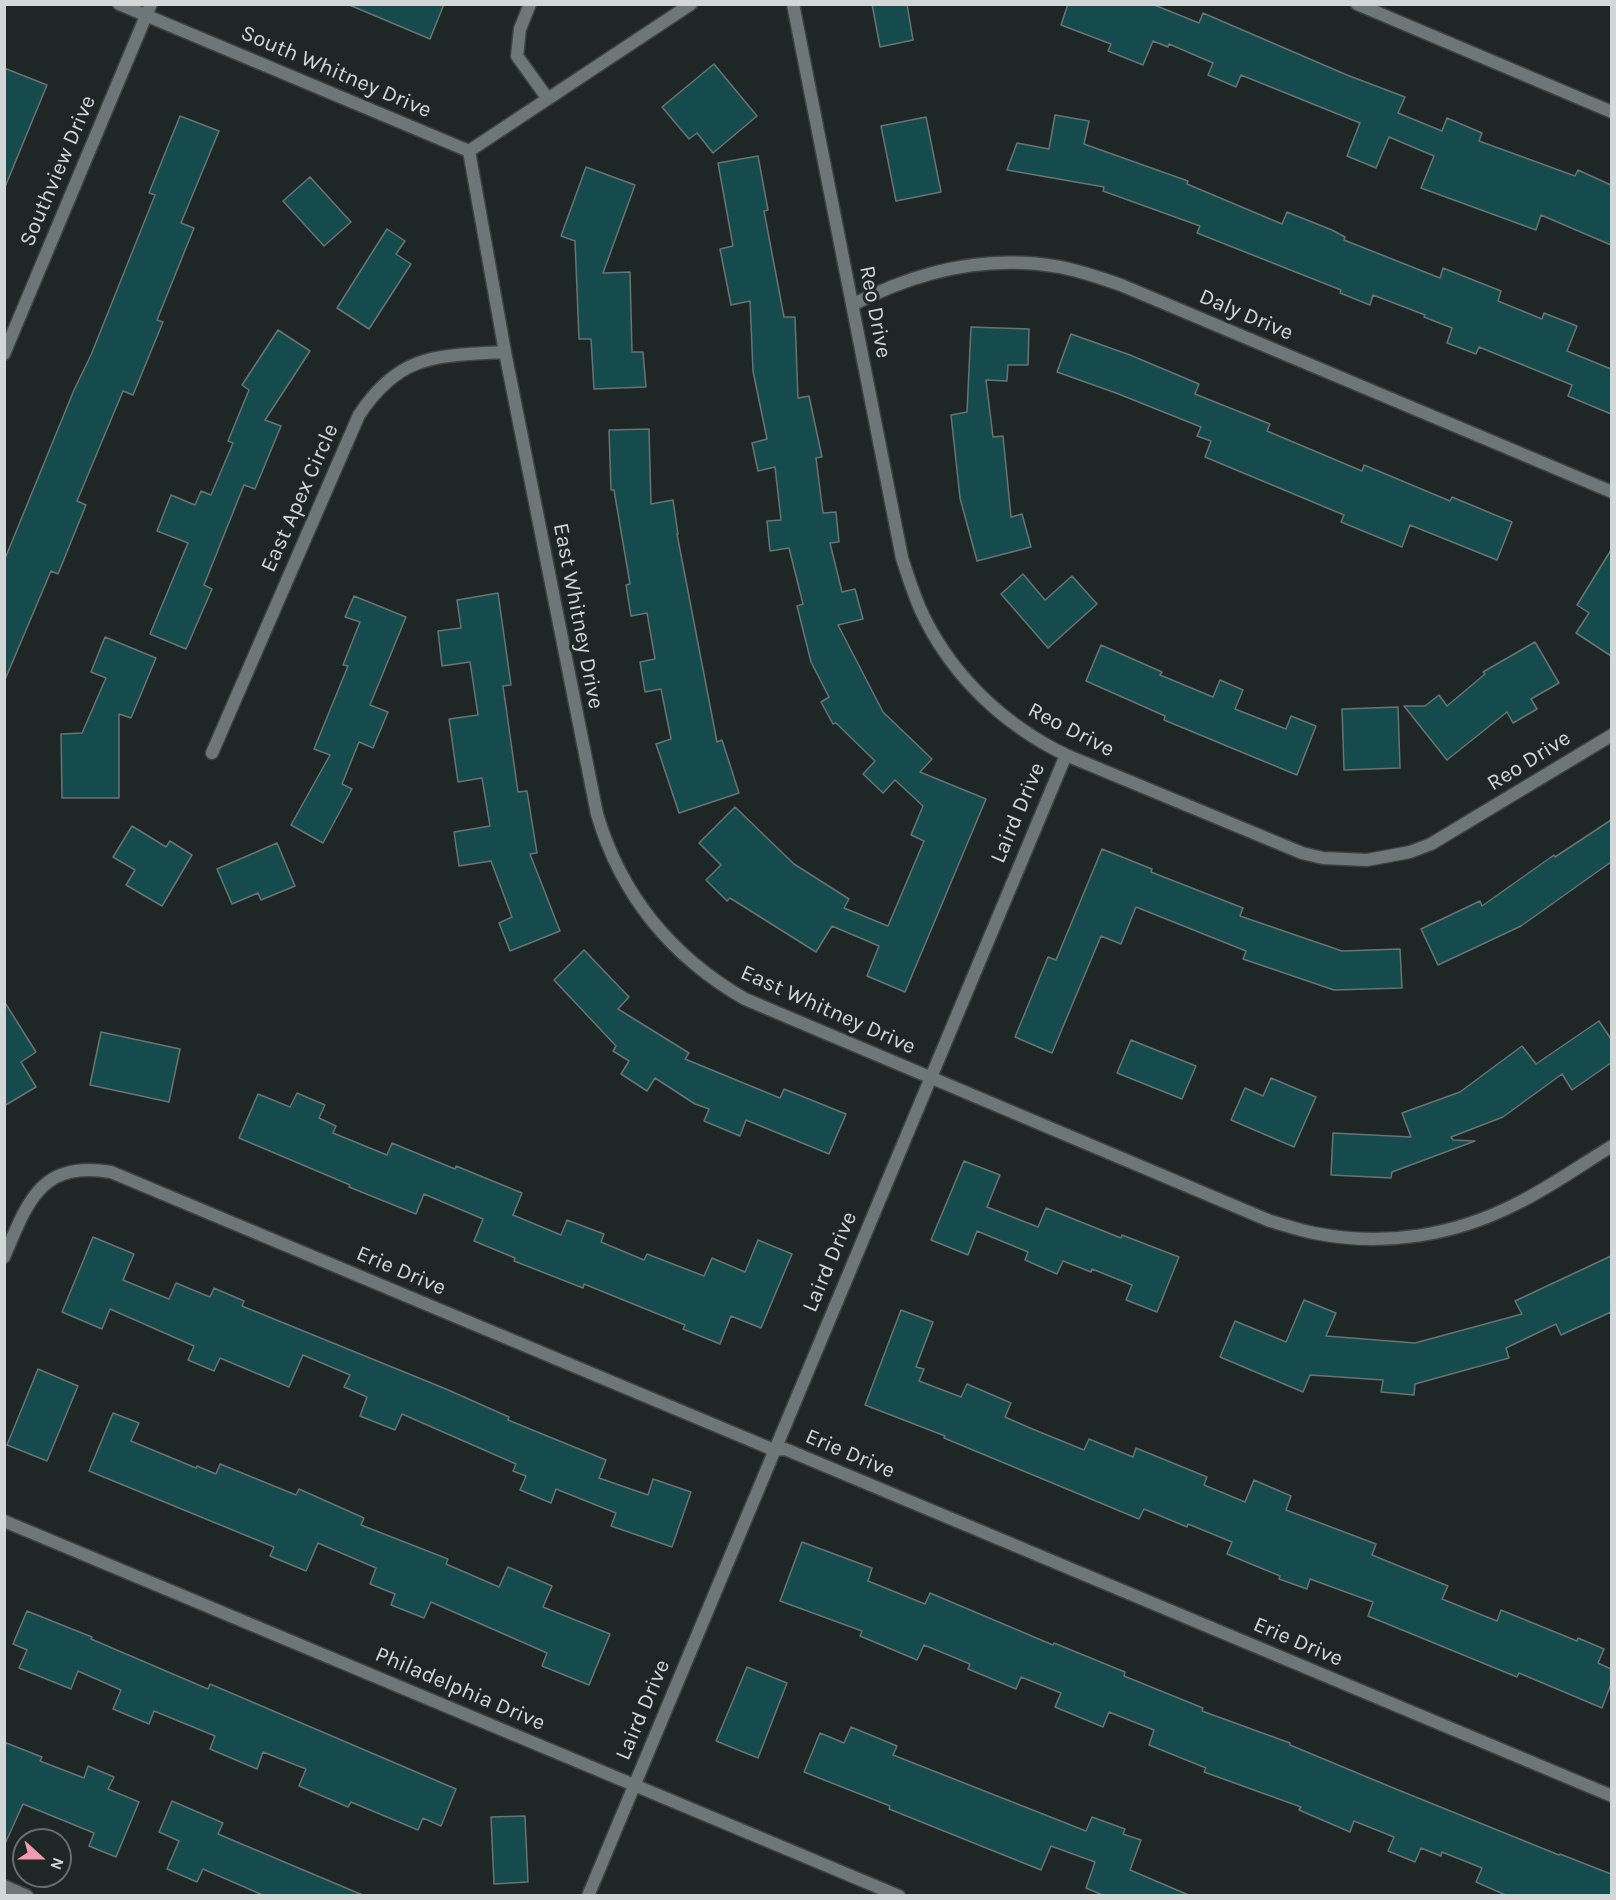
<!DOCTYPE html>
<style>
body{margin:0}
#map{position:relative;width:1616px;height:1900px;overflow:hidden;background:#1e2626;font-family:Karla,sans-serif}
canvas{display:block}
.frame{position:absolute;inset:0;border:6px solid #d2d7d7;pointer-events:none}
.north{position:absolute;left:12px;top:1828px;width:60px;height:60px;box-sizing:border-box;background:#1e2626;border:2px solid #666d6d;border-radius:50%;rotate:111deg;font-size:16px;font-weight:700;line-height:24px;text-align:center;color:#d2d7d7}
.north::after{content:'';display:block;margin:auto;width:21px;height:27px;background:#f29ab0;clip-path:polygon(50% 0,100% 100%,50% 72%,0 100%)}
</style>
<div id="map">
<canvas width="1616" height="1900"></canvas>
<div class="frame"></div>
<div class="north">N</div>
</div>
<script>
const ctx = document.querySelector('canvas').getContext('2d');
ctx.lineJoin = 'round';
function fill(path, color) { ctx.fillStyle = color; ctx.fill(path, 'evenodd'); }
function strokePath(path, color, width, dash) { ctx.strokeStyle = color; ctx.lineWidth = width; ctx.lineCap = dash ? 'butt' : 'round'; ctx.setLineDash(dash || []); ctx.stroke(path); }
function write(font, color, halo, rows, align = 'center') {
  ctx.font = font + ' Karla,sans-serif'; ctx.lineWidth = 6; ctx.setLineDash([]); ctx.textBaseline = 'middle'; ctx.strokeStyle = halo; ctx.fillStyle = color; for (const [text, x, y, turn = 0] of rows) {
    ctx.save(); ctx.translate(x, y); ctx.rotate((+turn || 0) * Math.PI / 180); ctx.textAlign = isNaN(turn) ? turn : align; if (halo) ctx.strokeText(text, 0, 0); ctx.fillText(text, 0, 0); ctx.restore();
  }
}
const building = new Path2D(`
 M 347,4 L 444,4 L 430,39 Z
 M 872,4 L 907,4 L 913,40 L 880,47 Z
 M 1068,4 L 1152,4 L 1199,23 L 1203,13 L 1347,75 L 1405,97 L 1398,113 L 1442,131 L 1447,118 L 1482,133 L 1479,141 L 1575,176 L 1578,170 L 1611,185 L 1611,245 L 1541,215 L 1536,230 L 1421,188 L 1434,156 L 1389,137 L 1376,168 L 1347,156 L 1360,123 L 1241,75 L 1236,87 L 1208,75 L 1213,63 L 1169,44 L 1168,47 L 1153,41 L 1143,65 L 1108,51 L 1111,44 L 1061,25 Z
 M 714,64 L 757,116 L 713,153 L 697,133 L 689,139 L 662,107 Z
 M 4,68 L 47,85 L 5,187 L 4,187 Z
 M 1055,115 L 1089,121 L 1084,144 L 1188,181 L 1187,184 L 1282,224 L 1287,212 L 1332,230 L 1345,237 L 1344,240 L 1440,278 L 1443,268 L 1501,291 L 1498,301 L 1542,319 L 1544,313 L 1577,326 L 1567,351 L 1611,369 L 1611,414 L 1568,396 L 1572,385 L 1479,347 L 1476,354 L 1447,343 L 1452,328 L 1424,317 L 1425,315 L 1373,295 L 1370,305 L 1340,293 L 1341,290 L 1197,233 L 1200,226 L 1103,191 L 1104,187 L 1007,170 L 1017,143 L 1049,149 Z
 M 180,116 L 219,131 L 181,223 L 194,228 L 157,320 L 163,322 L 133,395 L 123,391 L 77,501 L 86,505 L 58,574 L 51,571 L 4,682 L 4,561 L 74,390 L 91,355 L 155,195 L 149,193 Z
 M 926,117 L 941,192 L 896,201 L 881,126 Z
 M 758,156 L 768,210 L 764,211 L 784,317 L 795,317 L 798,398 L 809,396 L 822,457 L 816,458 L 823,513 L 836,512 L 839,542 L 830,543 L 842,592 L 855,589 L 863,619 L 838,625 L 883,712 L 932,759 L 920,772 L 986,799 L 905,992 L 867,976 L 879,946 L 832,926 L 816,952 L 730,898 L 727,901 L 706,880 L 721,865 L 699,843 L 735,807 L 794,864 L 849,899 L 844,908 L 888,926 L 924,841 L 911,835 L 923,806 L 895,780 L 883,793 L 863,774 L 875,761 L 836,723 L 833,724 L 821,702 L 829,697 L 811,662 L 797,606 L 803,604 L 789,548 L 770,551 L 767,521 L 781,520 L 775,467 L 758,471 L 752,443 L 767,439 L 753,371 L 750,301 L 731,305 L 720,249 L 733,246 L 718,163 Z
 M 586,167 L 635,185 L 603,273 L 630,272 L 632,352 L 643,352 L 646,387 L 594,389 L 591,339 L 579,339 L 575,241 L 561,236 Z
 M 310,177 L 351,222 L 324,246 L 283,201 Z
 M 387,229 L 405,241 L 396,254 L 411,264 L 369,329 L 337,308 Z
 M 971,327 L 1029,329 L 1028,365 L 1008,365 L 1007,381 L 986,380 L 993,437 L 1003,436 L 1011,517 L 1022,514 L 1031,547 L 977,561 L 960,498 L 951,415 L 967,412 Z
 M 278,330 L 310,351 L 265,420 L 281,426 L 255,489 L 244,485 L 204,585 L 212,589 L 186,649 L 150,634 L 188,543 L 157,531 L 171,495 L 195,505 L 201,491 L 211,495 L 233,443 L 228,441 L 249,390 L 242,385 Z
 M 1071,334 L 1130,355 L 1199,384 L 1195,394 L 1270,424 L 1267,431 L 1362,471 L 1364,465 L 1450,501 L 1452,497 L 1512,522 L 1497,560 L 1410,525 L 1402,547 L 1341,522 L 1344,515 L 1205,457 L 1211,441 L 1197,436 L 1201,427 L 1116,393 L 1057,372 Z
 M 649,429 L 651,504 L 673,500 L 678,534 L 677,534 L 717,742 L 722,740 L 739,793 L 679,813 L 656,744 L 671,739 L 661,689 L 645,692 L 640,662 L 655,659 L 647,613 L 631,616 L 626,585 L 630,584 L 614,490 L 611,490 L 609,430 Z
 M 1611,550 L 1611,656 L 1576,633 L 1589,613 L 1577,605 Z
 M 1023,574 L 1045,600 L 1072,576 L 1097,604 L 1048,648 L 1001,594 Z
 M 498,593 L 511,685 L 503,686 L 518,792 L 527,791 L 537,853 L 530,854 L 560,931 L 510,951 L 499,923 L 512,917 L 491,861 L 459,866 L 454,832 L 490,826 L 482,778 L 458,782 L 449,719 L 478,715 L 470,662 L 442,666 L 438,631 L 461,628 L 457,600 Z
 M 354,596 L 406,617 L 370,705 L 388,712 L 373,748 L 359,742 L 342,784 L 352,789 L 323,843 L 291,825 L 330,755 L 314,749 L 348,666 L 343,665 L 360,622 L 345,617 Z
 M 105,637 L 156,658 L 131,718 L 119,714 L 119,798 L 62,798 L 61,734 L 82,733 L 106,678 L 91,672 Z
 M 1535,642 L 1559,683 L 1531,699 L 1537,709 L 1513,723 L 1507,712 L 1447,760 L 1404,706 L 1425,706 L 1439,695 L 1447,706 L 1485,674 L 1483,672 Z
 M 1101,645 L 1162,672 L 1160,675 L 1213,697 L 1220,680 L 1243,690 L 1235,709 L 1286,729 L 1291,716 L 1316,726 L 1297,775 L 1164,720 L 1165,716 L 1086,681 Z
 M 1398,707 L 1400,768 L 1344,770 L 1342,709 Z
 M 1611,820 L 1611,862 L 1521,926 L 1438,965 L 1421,929 L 1480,901 L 1482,906 L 1554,855 L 1555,857 Z
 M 132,826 L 166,847 L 170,841 L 192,855 L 162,906 L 126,885 L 135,870 L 113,857 Z
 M 277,843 L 295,886 L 261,900 L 258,893 L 232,904 L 217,869 Z
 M 1102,849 L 1152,869 L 1151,872 L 1243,908 L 1240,916 L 1342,951 L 1400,949 L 1402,988 L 1334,990 L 1243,959 L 1246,951 L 1136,907 L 1121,944 L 1101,936 L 1052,1053 L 1015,1037 L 1048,957 L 1056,960 Z
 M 584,950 L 629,997 L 618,1009 L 689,1053 L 685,1059 L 780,1098 L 784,1089 L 846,1114 L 829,1154 L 746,1120 L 740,1136 L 704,1121 L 709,1109 L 695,1104 L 655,1078 L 647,1091 L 621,1074 L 629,1061 L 613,1051 L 616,1046 L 554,980 Z
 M 4,1001 L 36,1052 L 21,1062 L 36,1087 L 4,1106 Z
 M 1599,1021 L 1611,1039 L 1611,1063 L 1572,1090 L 1562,1074 L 1503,1117 L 1451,1137 L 1453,1140 L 1475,1141 L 1392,1172 L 1391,1178 L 1331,1175 L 1333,1133 L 1411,1137 L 1402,1113 L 1460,1092 L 1522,1046 L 1536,1064 Z
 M 101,1032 L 180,1049 L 169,1102 L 90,1085 Z
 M 1131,1040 L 1196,1066 L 1182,1099 L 1117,1073 Z
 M 1271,1078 L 1316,1097 L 1294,1147 L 1231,1120 L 1245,1088 L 1263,1096 Z
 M 297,1093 L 325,1105 L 319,1118 L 336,1126 L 333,1133 L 387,1155 L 392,1143 L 455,1169 L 456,1166 L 522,1193 L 513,1215 L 561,1235 L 567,1220 L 604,1234 L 601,1242 L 644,1260 L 647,1254 L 704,1276 L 712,1258 L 745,1272 L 758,1240 L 792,1254 L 761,1328 L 731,1316 L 720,1344 L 683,1329 L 685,1325 L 584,1284 L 583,1288 L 514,1261 L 515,1258 L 474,1241 L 483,1219 L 424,1194 L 416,1214 L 349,1187 L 350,1185 L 239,1138 L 258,1094 L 290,1107 Z
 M 964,1161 L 1000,1175 L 987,1207 L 1038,1227 L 1046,1208 L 1121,1238 L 1122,1235 L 1179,1257 L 1157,1312 L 1126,1300 L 1132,1285 L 1092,1269 L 1091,1272 L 1063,1261 L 1057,1274 L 1025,1260 L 1028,1252 L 977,1231 L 968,1255 L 931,1240 Z
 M 93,1237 L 134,1254 L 123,1280 L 169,1299 L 176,1283 L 210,1297 L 214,1288 L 244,1301 L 242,1306 L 446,1389 L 509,1417 L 508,1420 L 606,1460 L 599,1478 L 648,1495 L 653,1479 L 691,1492 L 672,1547 L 611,1526 L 616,1513 L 556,1489 L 551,1503 L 520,1490 L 526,1476 L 513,1471 L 516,1464 L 402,1414 L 395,1430 L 360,1416 L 367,1397 L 344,1387 L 350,1375 L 303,1355 L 289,1387 L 220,1358 L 214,1371 L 188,1360 L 194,1346 L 110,1309 L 102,1329 L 62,1312 Z
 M 1611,1256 L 1611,1312 L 1561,1335 L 1556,1324 L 1506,1348 L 1509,1358 L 1415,1384 L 1414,1395 L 1381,1392 L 1383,1380 L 1310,1375 L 1303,1392 L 1220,1357 L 1235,1321 L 1286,1342 L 1304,1300 L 1336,1313 L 1326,1336 L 1415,1343 L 1522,1314 L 1515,1301 Z
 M 901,1310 L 933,1322 L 916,1367 L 924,1369 L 919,1381 L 961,1397 L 967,1384 L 1011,1403 L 1005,1417 L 1030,1428 L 1084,1450 L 1089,1439 L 1133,1457 L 1136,1448 L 1207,1477 L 1204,1485 L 1245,1502 L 1254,1480 L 1291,1496 L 1286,1510 L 1376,1544 L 1372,1555 L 1448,1586 L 1442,1599 L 1497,1621 L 1501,1610 L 1577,1641 L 1578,1638 L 1604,1649 L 1598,1663 L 1611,1669 L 1611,1684 L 1602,1708 L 1519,1673 L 1517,1677 L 1368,1616 L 1373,1602 L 1310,1579 L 1307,1589 L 1279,1579 L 1280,1576 L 1227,1554 L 1232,1542 L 1188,1524 L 1187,1527 L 1144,1509 L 1139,1519 L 944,1438 L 945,1436 L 865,1405 Z
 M 38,1369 L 78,1386 L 47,1461 L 7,1445 Z
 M 113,1413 L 139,1423 L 131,1441 L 196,1468 L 197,1466 L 216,1474 L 220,1464 L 296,1495 L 299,1489 L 364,1518 L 361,1525 L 448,1559 L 446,1564 L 499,1587 L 508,1567 L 552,1586 L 543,1607 L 610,1634 L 589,1685 L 542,1666 L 547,1653 L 431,1602 L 424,1618 L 391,1605 L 395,1594 L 370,1584 L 376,1568 L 318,1543 L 306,1571 L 270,1556 L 274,1547 L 89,1471 Z
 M 802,1542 L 872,1568 L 868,1581 L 925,1604 L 930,1593 L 1053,1645 L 1054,1643 L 1125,1672 L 1124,1676 L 1203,1708 L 1202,1711 L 1290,1743 L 1290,1745 L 1391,1787 L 1559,1855 L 1560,1854 L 1611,1874 L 1611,1896 L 1508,1896 L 1476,1882 L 1482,1868 L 1442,1852 L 1441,1856 L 1421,1848 L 1415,1862 L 1388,1851 L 1394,1837 L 1354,1821 L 1350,1832 L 1299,1810 L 1301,1807 L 1204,1772 L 1206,1768 L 1149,1745 L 1154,1730 L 1109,1712 L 1103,1727 L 1055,1707 L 1061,1693 L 1021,1677 L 1016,1689 L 968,1669 L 970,1664 L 924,1645 L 917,1660 L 860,1636 L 862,1631 L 780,1601 Z
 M 27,1611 L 92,1637 L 91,1639 L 208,1689 L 210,1684 L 456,1789 L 441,1826 L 423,1818 L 418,1830 L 351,1802 L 348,1807 L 299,1786 L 306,1769 L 263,1752 L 257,1769 L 210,1749 L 215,1736 L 154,1711 L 149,1724 L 113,1709 L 121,1690 L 78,1671 L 71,1689 L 19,1668 L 27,1650 L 13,1644 Z
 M 747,1667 L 787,1683 L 758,1758 L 716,1741 Z
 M 851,1727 L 897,1746 L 893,1755 L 1086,1831 L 1092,1817 L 1125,1829 L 1123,1834 L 1141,1840 L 1130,1870 L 1191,1896 L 1105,1896 L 1086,1888 L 1095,1862 L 1051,1846 L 1041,1870 L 889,1809 L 890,1806 L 804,1772 L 820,1733 L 844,1743 Z
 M 4,1742 L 42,1757 L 40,1761 L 84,1778 L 88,1766 L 114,1777 L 108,1789 L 139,1802 L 116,1857 L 89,1846 L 94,1833 L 23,1804 L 4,1846 Z
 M 172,1801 L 223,1823 L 218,1834 L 365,1896 L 265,1896 L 203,1869 L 197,1882 L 167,1869 L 179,1841 L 159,1832 Z
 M 525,1816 L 528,1882 L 494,1884 L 491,1817 Z`);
fill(building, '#164b4d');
strokePath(building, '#6a7373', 1.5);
const street = new Path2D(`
 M 119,4 L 469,151
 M 530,4 L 520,29 L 517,56 L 548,99
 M 793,4 L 902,558 C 909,579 915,600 925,619 C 955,679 1006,726 1066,755 L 1302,853 L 1323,858 L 1367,860 L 1410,852 L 1431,844 L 1612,735
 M 1357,4 L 1612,112
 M 469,151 L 505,352 L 597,814 C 621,895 672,957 745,999 L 1270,1221 C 1284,1225 1299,1230 1314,1233 C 1384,1247 1454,1236 1518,1203 C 1550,1187 1581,1165 1612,1146
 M 469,151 L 691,4
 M 852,305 C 917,271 987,254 1060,267 C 1081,271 1101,278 1121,285 L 1612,492
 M 4,354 L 151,4
 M 212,753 L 359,415 C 400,353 437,356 505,352
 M 4,1257 C 28,1202 40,1160 111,1172 L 774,1450 L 785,1449 L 1612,1796
 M 4,1521 L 899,1896
 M 4,1886 L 27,1896
 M 588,1896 L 1066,755`);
strokePath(street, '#3d4343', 15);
strokePath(street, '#6e7777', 12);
write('22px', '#d2d7d7', '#1e2626', [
 ["South Whitney Drive",336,72,23],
 ["Southview Drive",58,171,-67],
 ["Reo Drive",875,312,79],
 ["Daly Drive",1246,315,23],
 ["East Apex Circle",300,498,-66],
 ["East Whitney Drive",578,616,79],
 ["Reo Drive",1071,730,27],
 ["Reo Drive",1529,761,-32],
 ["Laird Drive",1018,813,-67],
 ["East Whitney Drive",828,1010,24],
 ["Laird Drive",830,1262,-67],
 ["Erie Drive",401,1271,23],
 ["Erie Drive",850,1454,23],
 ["Erie Drive",1298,1642,23],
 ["Philadelphia Drive",460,1689,23],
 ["Laird Drive",643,1710,-67]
]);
</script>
